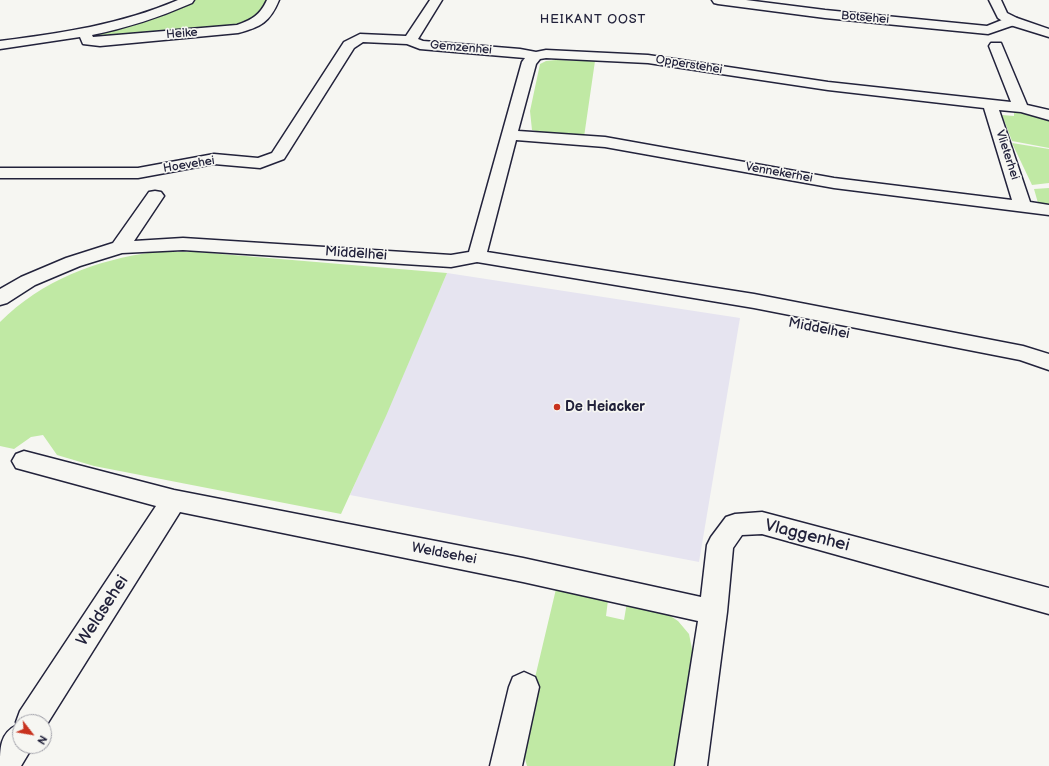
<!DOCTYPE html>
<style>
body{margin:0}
#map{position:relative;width:1049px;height:766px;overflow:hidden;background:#f6f6f2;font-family:"Balsamiq Sans",sans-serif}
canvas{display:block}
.north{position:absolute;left:12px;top:714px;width:40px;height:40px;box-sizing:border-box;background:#f6f6f2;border:1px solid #a1a1a9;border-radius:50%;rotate:121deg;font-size:11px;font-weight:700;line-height:16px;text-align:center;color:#22223b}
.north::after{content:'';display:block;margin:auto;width:14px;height:18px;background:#c8321e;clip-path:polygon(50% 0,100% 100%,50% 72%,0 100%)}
</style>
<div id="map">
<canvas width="1049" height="766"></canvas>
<div class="north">N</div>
</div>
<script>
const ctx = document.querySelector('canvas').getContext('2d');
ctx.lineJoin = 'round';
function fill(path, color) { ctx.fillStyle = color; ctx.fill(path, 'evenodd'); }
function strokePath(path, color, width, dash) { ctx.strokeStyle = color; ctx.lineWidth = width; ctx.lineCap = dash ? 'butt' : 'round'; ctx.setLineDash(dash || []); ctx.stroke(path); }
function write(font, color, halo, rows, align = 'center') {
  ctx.font = font + ' "Balsamiq Sans",sans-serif'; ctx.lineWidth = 3.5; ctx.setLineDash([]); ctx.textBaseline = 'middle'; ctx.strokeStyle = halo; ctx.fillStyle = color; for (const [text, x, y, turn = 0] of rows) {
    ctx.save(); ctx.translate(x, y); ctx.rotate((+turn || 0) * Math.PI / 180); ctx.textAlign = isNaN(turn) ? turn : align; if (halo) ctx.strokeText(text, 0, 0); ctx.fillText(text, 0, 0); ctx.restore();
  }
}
fill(new Path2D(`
 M 447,273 L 740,318 L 699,562 L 350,495 Z`), '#e6e4f0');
fill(new Path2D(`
 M 195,0 L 267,0 C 258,18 258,19 238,25 L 88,38 L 101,31 L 174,8 Z
 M 556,60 L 595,61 L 584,137 L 540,132 L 532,130 L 530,111 L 540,64 L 546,61 Z
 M 1014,112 L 1049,119 L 1049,148 L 1012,141 L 1002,115 L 1014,116 Z
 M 1012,143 L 1049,149 L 1049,183 L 1032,185 Z
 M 1049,188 L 1049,205 L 1038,203 L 1034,189 Z
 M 154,252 L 197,252 L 447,273 L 386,416 L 341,514 L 94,466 L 57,455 L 43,435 L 31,437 L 14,449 L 0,446 L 0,322 C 42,280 96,260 154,252 Z
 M 556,589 L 608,600 L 606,616 L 624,620 L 627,602 L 663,611 L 678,621 L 689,634 L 693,654 L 675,766 L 527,766 L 520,741 Z`), '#c0e9a4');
const street = new Path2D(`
 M 178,0 L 194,0 L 192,3 C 160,17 127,28 92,35 L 93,37 L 237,25 C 252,20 260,15 267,0 L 279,0 C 270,22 261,27 238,33 L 100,46 L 83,44 L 80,37 L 0,49 L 0,41 C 61,33 120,25 178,0 Z
 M 430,0 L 442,0 L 418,39 L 423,41 L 520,49 L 536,52 L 546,50 L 648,55 L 828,82 L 1011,102 L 989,46 L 991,43 L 1001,43 L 1027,105 L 1049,110 L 1049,120 L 1021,112 L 999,110 L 1030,202 L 1049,205 L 1049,215 L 834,188 L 605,147 L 516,140 L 487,252 L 754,294 L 1023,346 L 1049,354 L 1049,370 L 1020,360 L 754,308 L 477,262 L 451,267 L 183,250 L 122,253 L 80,266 L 35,285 L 7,303 L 0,305 L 0,289 L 21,277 L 66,258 L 113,243 L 149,192 L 155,191 L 161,192 L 164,196 L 134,241 L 183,238 L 451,255 L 469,252 L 522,62 L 525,58 L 420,49 L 407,44 L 363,42 L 354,48 L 284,159 L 260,168 L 214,164 L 138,178 L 0,178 L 0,168 L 138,168 L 214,154 L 258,158 L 272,153 L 344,42 L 360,34 L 406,36 ZM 546,58 L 648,63 L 828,90 L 984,108 L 1012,200 L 834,178 L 605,137 L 518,131 L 536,64 L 540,59 Z
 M 712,0 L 746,0 L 825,10 L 987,26 L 1007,18 L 1017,18 L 1018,21 L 1017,24 L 988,34 L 825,18 L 718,4 L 714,3 Z
 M 24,451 L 174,490 L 523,558 L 701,597 L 707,545 L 711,537 L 726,517 L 735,514 L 762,512 L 1049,588 L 1049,614 L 762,534 L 742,535 L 733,548 L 727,612 L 707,766 L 675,766 L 698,621 L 523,582 L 180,512 L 44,729 L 44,722 L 20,722 L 20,746 L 33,746 L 21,766 L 0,766 C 0,748 0,733 17,725 L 16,722 L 20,711 L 156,506 L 16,468 L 12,461 L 16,454 Z
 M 524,672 L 535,677 L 539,687 L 522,766 L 490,766 L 509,687 L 513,677 Z`);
const secondary = new Path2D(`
 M 989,0 L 1001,0 L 1007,13 L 1017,18 L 1049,29 L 1049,37 L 1007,24 L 998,18 Z`);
strokePath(street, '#22223b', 3);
strokePath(secondary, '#22223b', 3);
fill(street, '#f6f6f2');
fill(secondary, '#f6f6f2');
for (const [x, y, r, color] of [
 [557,407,4,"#c8321e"]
]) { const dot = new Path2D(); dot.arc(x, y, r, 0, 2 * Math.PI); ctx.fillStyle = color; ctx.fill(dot); strokePath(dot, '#f6f6f2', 1.5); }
write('12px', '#22223b', '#f6f6f2', [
 ["Botsehei",865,18,5],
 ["Heike",182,34,-5],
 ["Gemzenhei",461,48,5],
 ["Opperstehei",689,65,9],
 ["Vlieterhei",1007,155,72],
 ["Hoevehei",189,165,-9],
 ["Vennekerhei",779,173,10]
]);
ctx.letterSpacing = '1px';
write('13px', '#22223b', '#f6f6f2', [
 ["HEIKANT OOST",593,20]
]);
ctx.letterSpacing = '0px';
write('14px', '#22223b', '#f6f6f2', [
 ["Middelhei",356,254,4],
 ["Middelhei",819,329,11],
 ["Weldsehei",444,554,11]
]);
write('bold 14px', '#22223b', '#f6f6f2', [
 ["De Heiacker",565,407]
], 'left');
write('17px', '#22223b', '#f6f6f2', [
 ["Vlaggenhei",807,536,14],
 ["Weldsehei",103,611,-57]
]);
</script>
